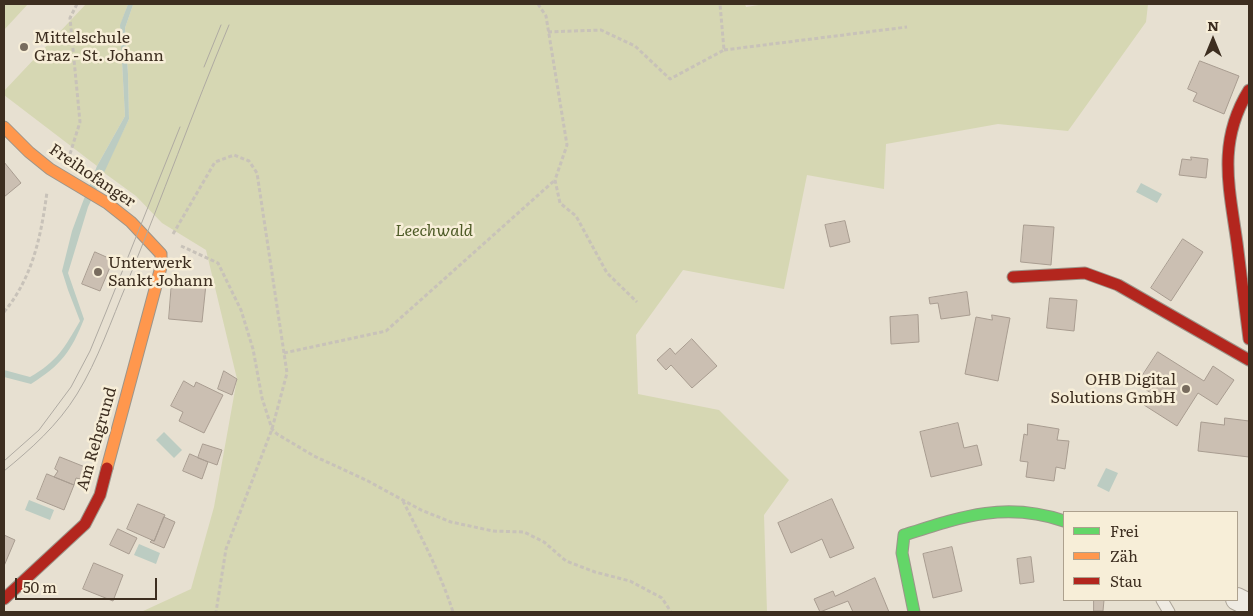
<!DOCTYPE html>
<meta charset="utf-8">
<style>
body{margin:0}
#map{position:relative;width:1253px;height:616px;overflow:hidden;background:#e7e0d1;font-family:Literata,serif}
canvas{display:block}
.frame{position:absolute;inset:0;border:5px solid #3d2e20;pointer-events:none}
.legend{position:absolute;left:1063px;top:511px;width:175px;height:90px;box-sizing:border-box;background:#f7eed8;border:1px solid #ada18e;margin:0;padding:6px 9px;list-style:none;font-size:15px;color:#3d2e20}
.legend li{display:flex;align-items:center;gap:10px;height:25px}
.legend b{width:25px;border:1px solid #ada18e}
.north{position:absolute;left:1188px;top:15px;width:50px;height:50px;-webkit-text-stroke:4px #f7eed8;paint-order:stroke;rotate:0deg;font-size:14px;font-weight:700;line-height:20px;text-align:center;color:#3d2e20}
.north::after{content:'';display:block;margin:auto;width:18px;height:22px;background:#3d2e20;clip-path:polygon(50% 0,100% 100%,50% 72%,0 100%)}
.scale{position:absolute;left:15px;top:578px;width:142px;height:22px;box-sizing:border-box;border:2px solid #3d2e20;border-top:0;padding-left:6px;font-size:15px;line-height:18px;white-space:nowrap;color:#3d2e20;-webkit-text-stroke:4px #f7eed8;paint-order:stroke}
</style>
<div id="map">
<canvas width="1253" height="616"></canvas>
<div class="frame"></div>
<ul class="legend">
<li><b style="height:6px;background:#63d668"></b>Frei</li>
<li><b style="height:6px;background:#ff974d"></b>Zäh</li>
<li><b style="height:6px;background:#b3261e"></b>Stau</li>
</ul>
<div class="north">N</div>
<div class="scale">50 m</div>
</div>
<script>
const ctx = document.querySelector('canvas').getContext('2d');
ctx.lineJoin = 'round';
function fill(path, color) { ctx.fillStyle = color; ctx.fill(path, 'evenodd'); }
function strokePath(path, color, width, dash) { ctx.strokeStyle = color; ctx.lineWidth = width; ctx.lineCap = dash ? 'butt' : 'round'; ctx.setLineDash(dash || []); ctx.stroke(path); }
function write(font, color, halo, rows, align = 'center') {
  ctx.font = font + ' Literata,serif'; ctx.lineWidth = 5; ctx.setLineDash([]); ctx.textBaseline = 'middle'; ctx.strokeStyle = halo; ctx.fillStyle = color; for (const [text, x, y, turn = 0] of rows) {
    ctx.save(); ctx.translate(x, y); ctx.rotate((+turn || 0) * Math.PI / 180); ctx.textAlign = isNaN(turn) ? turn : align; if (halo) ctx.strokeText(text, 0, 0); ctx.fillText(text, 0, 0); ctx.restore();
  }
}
fill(new Path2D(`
 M 4,4 L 28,4 L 4,30 Z
 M 86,4 L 128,4 L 120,26 L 125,116 L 97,166 L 4,95 L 4,91 Z
 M 135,4 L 745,4 L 746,7 L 765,4 L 1148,4 L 1146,22 L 1068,131 L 998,124 L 886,144 L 884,189 L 807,175 L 784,289 L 683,270 L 636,335 L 638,394 L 719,410 L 789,480 L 764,515 L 767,612 L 141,612 L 191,589 L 214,507 L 237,379 L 206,250 L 162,223 L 136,196 L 103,172 L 129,119 L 128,74 L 125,28 L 133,5 Z`), '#d6d7b3');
fill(new Path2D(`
 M 128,4 L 135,4 L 133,5 L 125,28 L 128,74 L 129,119 L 88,207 L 68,273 L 84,319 C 71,352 61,365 31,384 L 4,377 L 4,370 L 30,377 C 57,362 65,347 80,321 L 68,290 L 62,271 L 72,231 L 82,204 L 97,166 L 125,116 L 120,25 Z
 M 1141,183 L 1162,194 L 1157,203 L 1136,192 Z
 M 164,432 L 182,450 L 174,458 L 156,440 Z
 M 1106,468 L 1118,473 L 1109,492 L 1097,486 Z
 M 29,500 L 54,510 L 50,520 L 25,510 Z
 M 139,544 L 160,553 L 156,564 L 134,555 Z`), '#bcccc2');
const building = new Path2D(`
 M 1200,61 L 1239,76 L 1224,114 L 1193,101 L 1197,93 L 1188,89 Z
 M 1191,157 L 1208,159 L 1206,178 L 1179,175 L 1182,159 L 1191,160 Z
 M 4,162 L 21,183 L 4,197 Z
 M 845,221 L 850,242 L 830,247 L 825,225 Z
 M 1024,225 L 1054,227 L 1051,265 L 1021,262 Z
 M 1183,239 L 1203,252 L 1171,301 L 1151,288 Z
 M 95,252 L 113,260 L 100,291 L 82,284 Z
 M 172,281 L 206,284 L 202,322 L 169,319 Z
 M 967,292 L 970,315 L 941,319 L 938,303 L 930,304 L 929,298 Z
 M 1050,298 L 1077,300 L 1074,331 L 1047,328 Z
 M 918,315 L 919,342 L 891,344 L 890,317 Z
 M 992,315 L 1010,318 L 998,381 L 965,374 L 976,317 L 992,320 Z
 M 692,339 L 717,366 L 692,388 L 671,365 L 666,370 L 657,360 L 670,348 L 675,354 Z
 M 1158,352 L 1204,381 L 1213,366 L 1234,380 L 1217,405 L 1198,393 L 1177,426 L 1144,405 L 1151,393 L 1137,384 Z
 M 224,371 L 237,379 L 232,395 L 218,389 Z
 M 184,381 L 194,387 L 196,382 L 223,395 L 204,433 L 179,421 L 183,412 L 171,406 Z
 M 1225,418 L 1249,421 L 1249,457 L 1198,451 L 1201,422 L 1224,425 Z
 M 958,423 L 964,448 L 977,445 L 982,465 L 931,477 L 920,432 Z
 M 1028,424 L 1059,429 L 1057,440 L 1069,441 L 1065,469 L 1056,467 L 1054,481 L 1026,477 L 1028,462 L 1020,461 L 1024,434 L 1027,435 Z
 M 203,444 L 222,450 L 217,465 L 198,458 Z
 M 190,454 L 208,462 L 202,479 L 183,471 Z
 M 60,457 L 85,467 L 80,479 L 76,478 L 74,485 L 54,477 L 58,471 L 55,469 Z
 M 47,474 L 74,485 L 64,510 L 37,499 Z
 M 832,499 L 854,548 L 830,558 L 822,539 L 791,553 L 778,523 Z
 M 138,504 L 165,515 L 154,541 L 127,529 Z
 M 164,517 L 175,522 L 164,548 L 150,542 L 152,540 L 154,541 Z
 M 118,529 L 137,538 L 129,554 L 110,545 Z
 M 4,535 L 15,540 L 4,566 Z
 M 952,547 L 962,591 L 933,598 L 923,554 Z
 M 1031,557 L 1034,582 L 1020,584 L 1017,559 Z
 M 94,563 L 123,575 L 113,601 L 83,589 Z
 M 875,578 L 889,612 L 853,612 L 848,601 L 820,612 L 814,599 L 833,591 L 835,596 Z
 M 1094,600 L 1104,600 L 1103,611 L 1094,611 Z`);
fill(building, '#cbbfb2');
strokePath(building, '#a89c90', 1);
const lane = new Path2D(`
 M 1162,600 L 1169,612`);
const street = new Path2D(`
 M 1237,599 L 1249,605`);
const fast = new Path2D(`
 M 914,612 L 902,553 L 904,535 C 960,517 1005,501 1064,521`);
const slow = new Path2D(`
 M 4,127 L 29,152 L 50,169 L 107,203 L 131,222 L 161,254 L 161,267 L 107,468`);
const jam = new Path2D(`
 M 1249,90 C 1217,142 1229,186 1237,243 C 1241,275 1245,307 1249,339
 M 1013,277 L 1085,273 L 1118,285 L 1249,360
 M 4,599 L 85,524 L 100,495 L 107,468`);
strokePath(lane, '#ada599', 13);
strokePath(street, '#ada599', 24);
strokePath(fast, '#9c958a', 13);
strokePath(slow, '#9c958a', 13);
strokePath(jam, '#9c958a', 13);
strokePath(new Path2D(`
 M 538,4 L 546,16 L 567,145 L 555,180 L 560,203 L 576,216 L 607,273 L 637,302
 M 548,32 L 601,30 L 635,46 L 670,79 L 724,50 L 720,4
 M 724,50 L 907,27
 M 70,154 L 80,122 L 70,18 L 77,4
 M 173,234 L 215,162 L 234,155 L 249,161 L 257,173 L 287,373 L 272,429 L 226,549 L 216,612
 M 181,246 L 218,263 L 241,310 L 253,349 L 262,398 L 272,429 L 277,434 L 314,456 L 368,481 L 421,510 L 451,522 L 493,531 L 524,532 L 544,542 L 566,561 L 595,572 L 630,581 L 662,598 L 671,612
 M 4,312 C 33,277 41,236 47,192
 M 284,353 L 386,331 L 555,180
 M 403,501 C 421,537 441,574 453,612`), '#c8c2b9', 3, [4, 2.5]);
strokePath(lane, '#efebe3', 11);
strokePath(street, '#efebe3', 22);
strokePath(fast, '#63d668', 11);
strokePath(slow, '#ff974d', 11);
strokePath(jam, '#b3261e', 11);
strokePath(new Path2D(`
 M 204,67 L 221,25
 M 4,461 L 39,430 L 71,387 L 90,351 L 106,312 L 180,127
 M 4,471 C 31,449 58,425 77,394 C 98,360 111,321 127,283 C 162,198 193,111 229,25`), '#afaaa2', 1);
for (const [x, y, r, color] of [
 [24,47,5,"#786c5e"],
 [98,272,5,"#786c5e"],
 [1186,389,5,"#786c5e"]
]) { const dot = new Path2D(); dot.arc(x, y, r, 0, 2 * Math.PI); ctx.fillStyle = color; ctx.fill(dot); strokePath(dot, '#f7eed8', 2); }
write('16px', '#3d2e20', '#f7eed8', [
 ["Mittelschule",34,38],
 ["Graz - St. Johann",34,56],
 ["Unterwerk",108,263],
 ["Sankt Johann",108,281],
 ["OHB Digital",1176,380,"right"],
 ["Solutions GmbH",1176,398,"right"]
], 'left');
write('16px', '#3d2e20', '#f7eed8', [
 ["Freihofanger",92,176,34],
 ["Am Rehgrund",97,439,-74]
]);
write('italic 16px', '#4d5a26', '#f7eed8', [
 ["Leechwald",434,231]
]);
</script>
